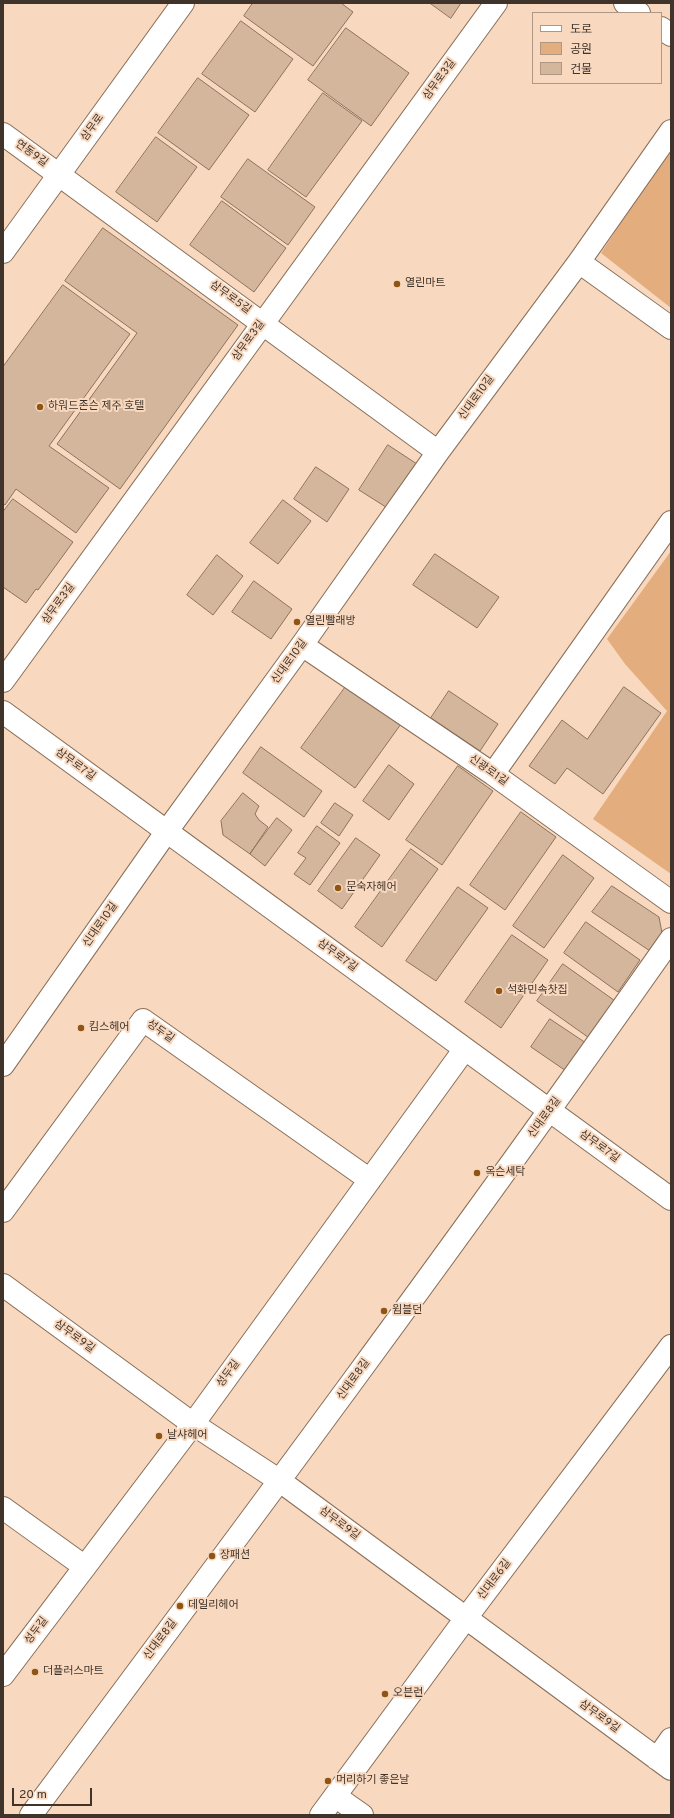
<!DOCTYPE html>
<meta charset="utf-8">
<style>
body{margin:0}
#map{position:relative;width:674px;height:1818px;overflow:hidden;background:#f8d9c0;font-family:Overpass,"Noto Sans KR",sans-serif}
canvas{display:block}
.frame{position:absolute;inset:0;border:4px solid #40342a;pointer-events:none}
.legend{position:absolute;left:532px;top:12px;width:130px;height:72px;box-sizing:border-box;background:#f8d9c0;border:1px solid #ae9784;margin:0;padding:5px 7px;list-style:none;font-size:12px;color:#40342a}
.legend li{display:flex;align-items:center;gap:8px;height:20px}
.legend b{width:20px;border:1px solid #ae9784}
.scale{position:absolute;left:12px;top:1788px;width:80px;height:18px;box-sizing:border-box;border:2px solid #40342a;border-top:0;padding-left:5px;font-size:12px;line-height:14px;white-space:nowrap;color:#40342a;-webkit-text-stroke:3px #f8d9c0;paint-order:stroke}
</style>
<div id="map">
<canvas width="674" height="1818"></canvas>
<div class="frame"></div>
<ul class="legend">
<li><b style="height:5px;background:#fff"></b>도로</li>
<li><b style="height:11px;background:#e4ad7e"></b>공원</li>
<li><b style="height:11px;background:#d4b69d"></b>건물</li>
</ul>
<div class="scale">20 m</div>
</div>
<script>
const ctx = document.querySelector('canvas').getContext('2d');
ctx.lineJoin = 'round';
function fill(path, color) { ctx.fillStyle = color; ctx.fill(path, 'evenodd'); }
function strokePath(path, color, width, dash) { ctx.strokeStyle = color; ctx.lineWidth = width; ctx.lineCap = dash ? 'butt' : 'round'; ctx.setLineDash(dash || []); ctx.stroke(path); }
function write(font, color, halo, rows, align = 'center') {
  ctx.font = font + ' Overpass,"Noto Sans KR",sans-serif'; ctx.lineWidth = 4; ctx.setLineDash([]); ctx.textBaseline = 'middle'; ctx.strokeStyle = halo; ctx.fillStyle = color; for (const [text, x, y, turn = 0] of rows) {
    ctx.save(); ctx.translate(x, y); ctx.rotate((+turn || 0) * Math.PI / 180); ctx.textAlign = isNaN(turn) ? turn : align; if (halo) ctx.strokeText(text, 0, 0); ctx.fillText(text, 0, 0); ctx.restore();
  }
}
fill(new Path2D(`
 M 671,147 L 671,308 L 601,253 Z
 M 671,551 L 671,874 L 593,819 L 667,711 L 625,664 L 607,639 Z`), '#e4ad7e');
const building = new Path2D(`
 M 253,3 L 341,3 L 353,12 L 313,66 L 244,16 Z
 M 430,3 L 461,3 L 451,18 Z
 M 241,21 L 293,59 L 255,112 L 202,74 Z
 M 346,28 L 409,73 L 371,126 L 308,80 Z
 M 198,78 L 249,115 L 209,170 L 158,133 Z
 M 323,93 L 362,121 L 306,197 L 268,170 Z
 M 156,137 L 197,167 L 157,222 L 116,192 Z
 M 248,159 L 315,207 L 288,245 L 221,197 Z
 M 222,201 L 286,248 L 254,292 L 190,245 Z
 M 103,228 L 238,325 L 120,489 L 57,444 L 137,333 L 65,281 Z
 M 63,285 L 130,334 L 49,446 L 109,488 L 76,533 L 16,489 L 5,505 L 3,504 L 3,367 Z
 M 388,445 L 417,464 L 389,509 L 359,490 Z
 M 316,467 L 349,489 L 327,522 L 294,499 Z
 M 13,499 L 73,542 L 38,590 L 36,589 L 26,603 L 3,587 L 3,512 Z
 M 283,500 L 311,521 L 278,564 L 250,543 Z
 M 435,554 L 499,597 L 477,628 L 413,585 Z
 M 217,555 L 243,576 L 213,615 L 187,595 Z
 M 254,581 L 292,609 L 271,639 L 232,612 Z
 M 347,685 L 401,724 L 355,788 L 301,748 Z
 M 624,687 L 661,713 L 603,794 L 567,768 L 555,784 L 529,766 L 562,720 L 587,739 Z
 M 449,691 L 498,724 L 480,751 L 431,718 Z
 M 261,747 L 322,791 L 304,817 L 243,773 Z
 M 389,765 L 414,784 L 389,820 L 363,801 Z
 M 458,766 L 493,791 L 442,865 L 406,840 Z
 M 243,793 L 259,806 L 255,814 L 259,820 L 268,827 L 250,854 L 223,835 L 221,821 Z
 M 335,803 L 353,815 L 339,836 L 321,823 Z
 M 521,812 L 556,837 L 505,910 L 470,885 Z
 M 277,818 L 292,830 L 265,866 L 250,854 Z
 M 317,826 L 340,843 L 310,885 L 294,874 L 306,858 L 298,853 Z
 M 356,838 L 380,855 L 342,909 L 318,891 Z
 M 411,849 L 438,869 L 382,947 L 355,927 Z
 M 563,855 L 594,878 L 544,948 L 513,926 Z
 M 612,886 L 659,917 L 662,933 L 650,951 L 592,912 Z
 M 458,887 L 488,908 L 436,981 L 406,961 Z
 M 586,922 L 640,960 L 618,992 L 564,953 Z
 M 512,935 L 548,960 L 501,1028 L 465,1002 Z
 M 563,964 L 618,1003 L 592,1040 L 537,1001 Z
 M 550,1019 L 589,1045 L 569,1073 L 531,1047 Z`);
fill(building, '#d4b69d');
strokePath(building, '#8d725b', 1);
const minor = new Path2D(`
 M 625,3 L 639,13
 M 661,28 L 671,35
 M 3,134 L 438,452
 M 579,262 L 671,328
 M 302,645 L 493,774 L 671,902
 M 3,681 L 496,3
 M 3,712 C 226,874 448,1038 671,1199
 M 493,774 L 671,522
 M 3,1065 L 167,831 L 302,645 L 438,452 L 579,262 L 671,131
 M 3,1211 L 143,1020 L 370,1180
 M 3,1285 L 193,1424 L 280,1481 L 671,1769
 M 3,1508 L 85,1567
 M 3,1675 L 193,1424 L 464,1050
 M 657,1759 L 671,1739
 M 335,1796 L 362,1815
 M 31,1815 C 247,1525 463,1235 671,939
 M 321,1815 L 466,1618 L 671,1346`);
const major = new Path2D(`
 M 3,252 L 183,3`);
strokePath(minor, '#896e57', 24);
strokePath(major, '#896e57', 24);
strokePath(minor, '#fff', 22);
strokePath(major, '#fff', 22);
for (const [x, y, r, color] of [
 [397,284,4,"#905414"],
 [40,407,4,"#905414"],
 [297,622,4,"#905414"],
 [338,888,4,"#905414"],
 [499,991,4,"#905414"],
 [81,1028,4,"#905414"],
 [477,1173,4,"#905414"],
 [384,1311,4,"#905414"],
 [159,1436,4,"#905414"],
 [212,1556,4,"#905414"],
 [180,1606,4,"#905414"],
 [35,1672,4,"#905414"],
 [385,1694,4,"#905414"],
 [328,1781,4,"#905414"]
]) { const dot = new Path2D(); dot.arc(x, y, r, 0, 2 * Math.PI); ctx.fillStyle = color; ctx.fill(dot); strokePath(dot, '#f8d9c0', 1.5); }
write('11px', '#40342a', '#f8d9c0', [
 ["삼무로3길",440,80,-54],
 ["삼무로",93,128,-54],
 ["연동9길",31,154,36],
 ["삼무로5길",230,298,36],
 ["삼무로3길",249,341,-54],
 ["신대로10길",477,398,-54],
 ["삼무로3길",59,604,-54],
 ["신대로10길",290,662,-54],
 ["삼무로7길",75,765,36],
 ["신광로1길",488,771,35],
 ["신대로10길",101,925,-55],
 ["삼무로7길",337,956,36],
 ["성두길",160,1032,35],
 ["신대로8길",545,1118,-54],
 ["삼무로7길",599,1147,36],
 ["삼무로9길",74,1337,36],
 ["성두길",229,1374,-54],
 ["신대로8길",354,1380,-54],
 ["삼무로9길",339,1524,37],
 ["신대로6길",495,1580,-53],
 ["성두길",37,1631,-53],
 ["신대로8길",161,1640,-53],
 ["삼무로9길",599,1717,36]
]);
write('11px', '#40342a', '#f8d9c0', [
 ["열린마트",405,284],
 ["하워드존슨 제주 호텔",48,407],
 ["열린빨래방",305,622],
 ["문숙자헤어",346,888],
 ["석화민속찻집",507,991],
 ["킴스헤어",89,1028],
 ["옥슨세탁",485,1173],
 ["윔블던",392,1311],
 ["날샤헤어",167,1436],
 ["장패션",220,1556],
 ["데일리헤어",188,1606],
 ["더플러스마트",43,1672],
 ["오븐런",393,1694],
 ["머리하기 좋은날",336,1781]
], 'left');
</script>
